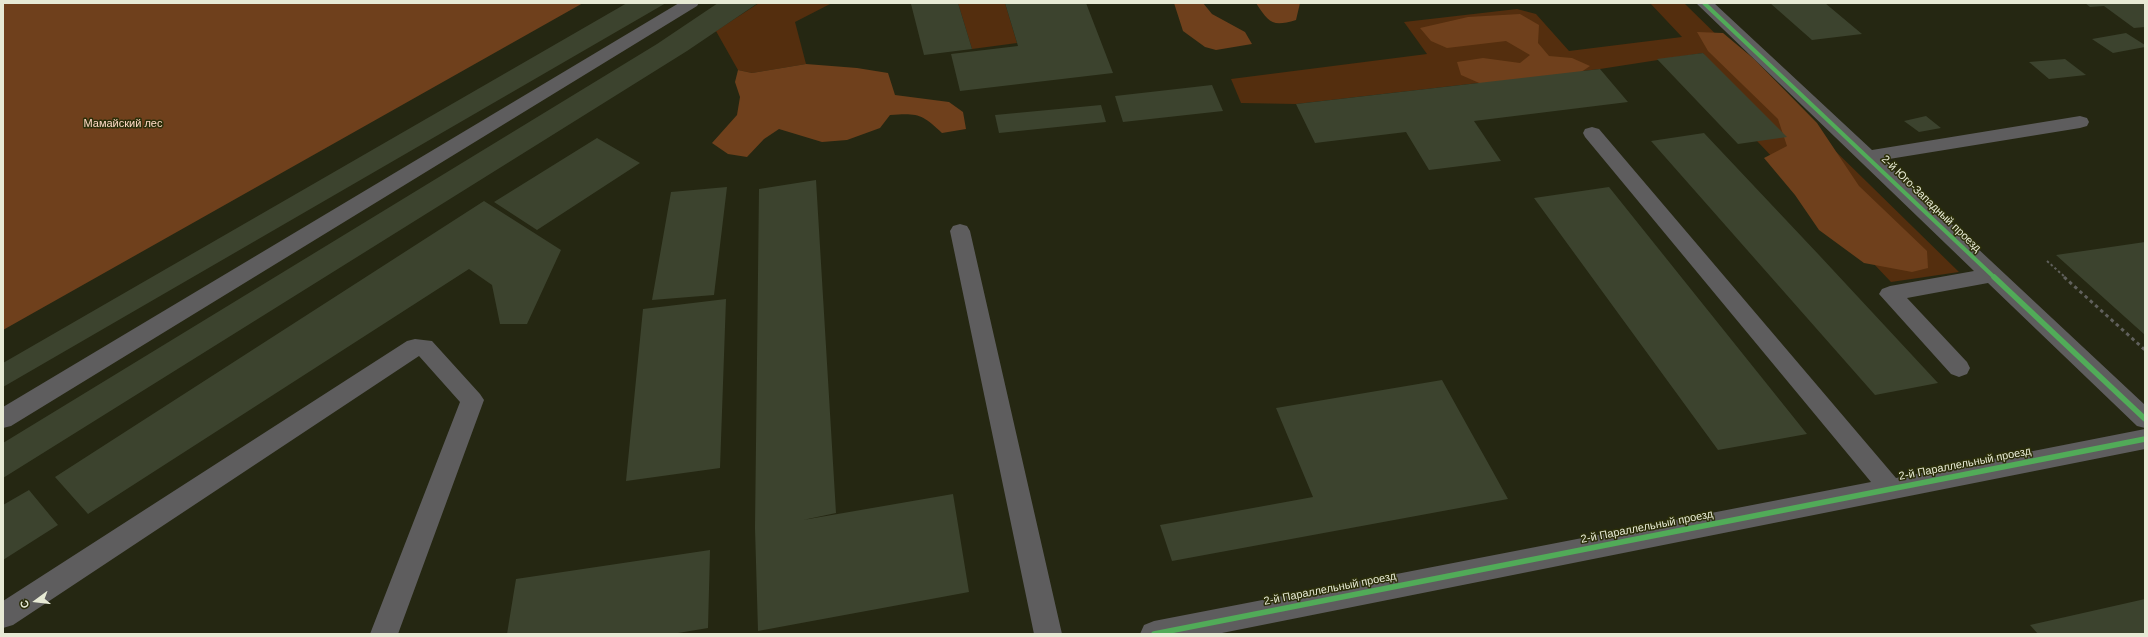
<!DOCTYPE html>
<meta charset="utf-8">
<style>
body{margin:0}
#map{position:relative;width:2148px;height:637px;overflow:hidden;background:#252712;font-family:Helvetica,sans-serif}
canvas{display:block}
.frame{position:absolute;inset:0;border:4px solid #e7ead5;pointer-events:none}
.north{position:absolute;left:16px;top:581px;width:40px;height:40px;-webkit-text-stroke:3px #2c2f0a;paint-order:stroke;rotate:255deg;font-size:11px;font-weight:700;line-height:16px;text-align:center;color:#e7ead5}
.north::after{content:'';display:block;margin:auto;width:14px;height:18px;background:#e7ead5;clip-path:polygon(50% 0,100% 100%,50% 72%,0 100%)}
</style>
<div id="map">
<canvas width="2148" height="637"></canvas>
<div class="frame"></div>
<div class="north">С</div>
</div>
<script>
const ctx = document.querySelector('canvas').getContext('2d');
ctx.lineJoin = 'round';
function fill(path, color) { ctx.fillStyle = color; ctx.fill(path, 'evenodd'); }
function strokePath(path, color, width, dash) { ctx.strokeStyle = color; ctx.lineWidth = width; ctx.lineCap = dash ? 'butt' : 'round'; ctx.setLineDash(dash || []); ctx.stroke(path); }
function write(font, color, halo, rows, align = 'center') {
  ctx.font = font + ' Helvetica,sans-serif'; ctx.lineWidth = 3; ctx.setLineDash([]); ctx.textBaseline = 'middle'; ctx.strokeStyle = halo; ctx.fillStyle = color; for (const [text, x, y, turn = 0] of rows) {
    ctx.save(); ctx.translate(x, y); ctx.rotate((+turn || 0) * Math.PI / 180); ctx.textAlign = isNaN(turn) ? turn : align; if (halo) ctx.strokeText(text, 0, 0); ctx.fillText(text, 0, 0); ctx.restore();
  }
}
fill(new Path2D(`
 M 759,3 L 832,3 L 795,22 L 806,64 L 752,73 L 738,70 L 716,31 Z
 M 958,3 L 1005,3 L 1017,43 L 972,49 Z
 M 1650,3 L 1684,3 L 1959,272 L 1891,282 L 1757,141 L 1703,53 L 1600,69 L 1296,104 L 1241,103 L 1231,79 L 1427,54 L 1404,22 L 1517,9 L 1536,14 L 1569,51 L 1682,37 Z`), '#542e0e');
fill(new Path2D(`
 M 3,3 L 583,3 L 3,330 Z
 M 1174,3 L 1203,3 L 1212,14 L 1245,32 L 1252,44 L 1216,50 L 1205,47 L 1183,31 Z
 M 1256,3 L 1300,3 L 1296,20 C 1272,27 1269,23 1256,3 Z
 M 1520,14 L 1539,25 L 1538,43 L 1549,56 L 1572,58 L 1590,66 L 1558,88 L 1493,89 L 1461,75 L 1457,62 L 1483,58 L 1520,63 L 1530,55 L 1506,41 L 1447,48 L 1431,41 L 1420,28 L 1468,17 Z
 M 1697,32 L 1723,33 L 1754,59 L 1817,123 L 1859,186 L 1927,251 L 1928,268 L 1912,272 L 1864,263 L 1819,230 L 1795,195 L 1764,158 L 1787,146 L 1778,119 L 1708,51 Z
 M 806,64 L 857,68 L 888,73 L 895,95 L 949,102 L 963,112 L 966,129 L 942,133 C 922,114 918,113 890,115 L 880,128 L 847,140 L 822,142 L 779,129 L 764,139 L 747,157 L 728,154 L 712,143 L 737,115 L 740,97 L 735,82 L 738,70 L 752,73 Z`), '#6f401c');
fill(new Path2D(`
 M 627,3 L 666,3 L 3,387 L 3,363 Z
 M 718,3 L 758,3 L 687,51 L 3,478 L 3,443 L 657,44 Z
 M 958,3 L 972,49 L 924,55 L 911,4 Z
 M 1005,3 L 1086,3 L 1113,73 L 960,91 L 951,54 L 1018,46 Z
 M 1770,3 L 1825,3 L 1862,34 L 1812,40 Z
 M 2085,3 L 2145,3 L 2145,27 L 2134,28 L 2104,6 L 2090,7 Z
 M 2126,33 L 2145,45 L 2145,47 L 2113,53 L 2092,39 Z
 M 1703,53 L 1787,137 L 1738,144 L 1657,59 Z
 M 2065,59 L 2086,75 L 2049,79 L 2029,62 Z
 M 1600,69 L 1628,102 L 1474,121 L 1501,161 L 1429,170 L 1406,132 L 1315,143 L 1296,104 Z
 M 1212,85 L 1223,111 L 1123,122 L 1115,96 Z
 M 1101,105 L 1106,122 L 999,133 L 995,115 Z
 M 1926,116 L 1941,128 L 1919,132 L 1904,121 Z
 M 1704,133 L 1819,255 L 1938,383 L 1875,395 L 1651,141 Z
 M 597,138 L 640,163 L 537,230 L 494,202 Z
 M 816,180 L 836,513 L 803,520 L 953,494 L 969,592 L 758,631 L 755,528 L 759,189 Z
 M 727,187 L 714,295 L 652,300 L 671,192 Z
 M 1609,187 L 1807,434 L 1718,450 L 1534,198 Z
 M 484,201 L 561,250 L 527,324 L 500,324 L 492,285 L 469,269 L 88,514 L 55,477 Z
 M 2145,242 L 2145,335 L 2056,255 Z
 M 726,299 L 720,468 L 626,481 L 643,309 Z
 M 1442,380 L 1508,499 L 1172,561 L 1160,525 L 1313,497 L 1276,408 Z
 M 29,490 L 58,525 L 3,560 L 3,505 Z
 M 710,550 L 708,628 L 672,634 L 507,634 L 516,579 Z
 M 2145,599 L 2145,634 L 2038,634 L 2030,625 Z`), '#3c432e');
strokePath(new Path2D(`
 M 2047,261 L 2066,278`), '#60605c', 2, [2.5, 2.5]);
strokePath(new Path2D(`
 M 2064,277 L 2145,350`), '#60605c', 3, [3.5, 3.5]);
fill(new Path2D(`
 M 679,3 L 699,3 L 697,6 L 11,426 L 3,428 L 3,407 Z
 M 1696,3 L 1714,3 L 1872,150 L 2080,116 L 2087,118 L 2089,122 L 2087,126 L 2080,128 L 1883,160 L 2145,405 L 2145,428 L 2137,426 L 1988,283 L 1907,298 L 1967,362 L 1970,368 L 1967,374 L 1959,377 L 1951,374 L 1879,294 L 1882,289 L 1890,286 L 1974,271 Z
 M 1592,127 L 1599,129 L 1896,478 L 2145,429 L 2145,449 L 1217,634 L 1140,634 L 1144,625 L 1154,621 L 1871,482 L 1585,137 L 1583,133 L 1585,129 Z
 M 960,224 L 967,226 L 970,231 L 1062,634 L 1034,634 L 950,231 L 953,226 Z
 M 415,339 L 432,341 L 480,394 L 484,400 L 398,634 L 370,634 L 460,402 L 419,356 L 13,625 L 3,628 L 3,601 L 407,341 Z`), '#5e5d5e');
strokePath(new Path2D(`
 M 1704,3 L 1995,278`), '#51ab58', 4);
strokePath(new Path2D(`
 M 1994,277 L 2145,419
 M 1154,634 L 2145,439`), '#51ab58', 5.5);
write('11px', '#fedac5', '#2c2f0a', [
 ["Мамайский лес",123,124]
]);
write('11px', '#e7ead5', '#2c2f0a', [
 ["2-й Юго-Западный проезд",1931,204,44],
 ["2-й Параллельный проезд",1965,464,-11],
 ["2-й Параллельный проезд",1647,527,-11],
 ["2-й Параллельный проезд",1330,589,-11]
]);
</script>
